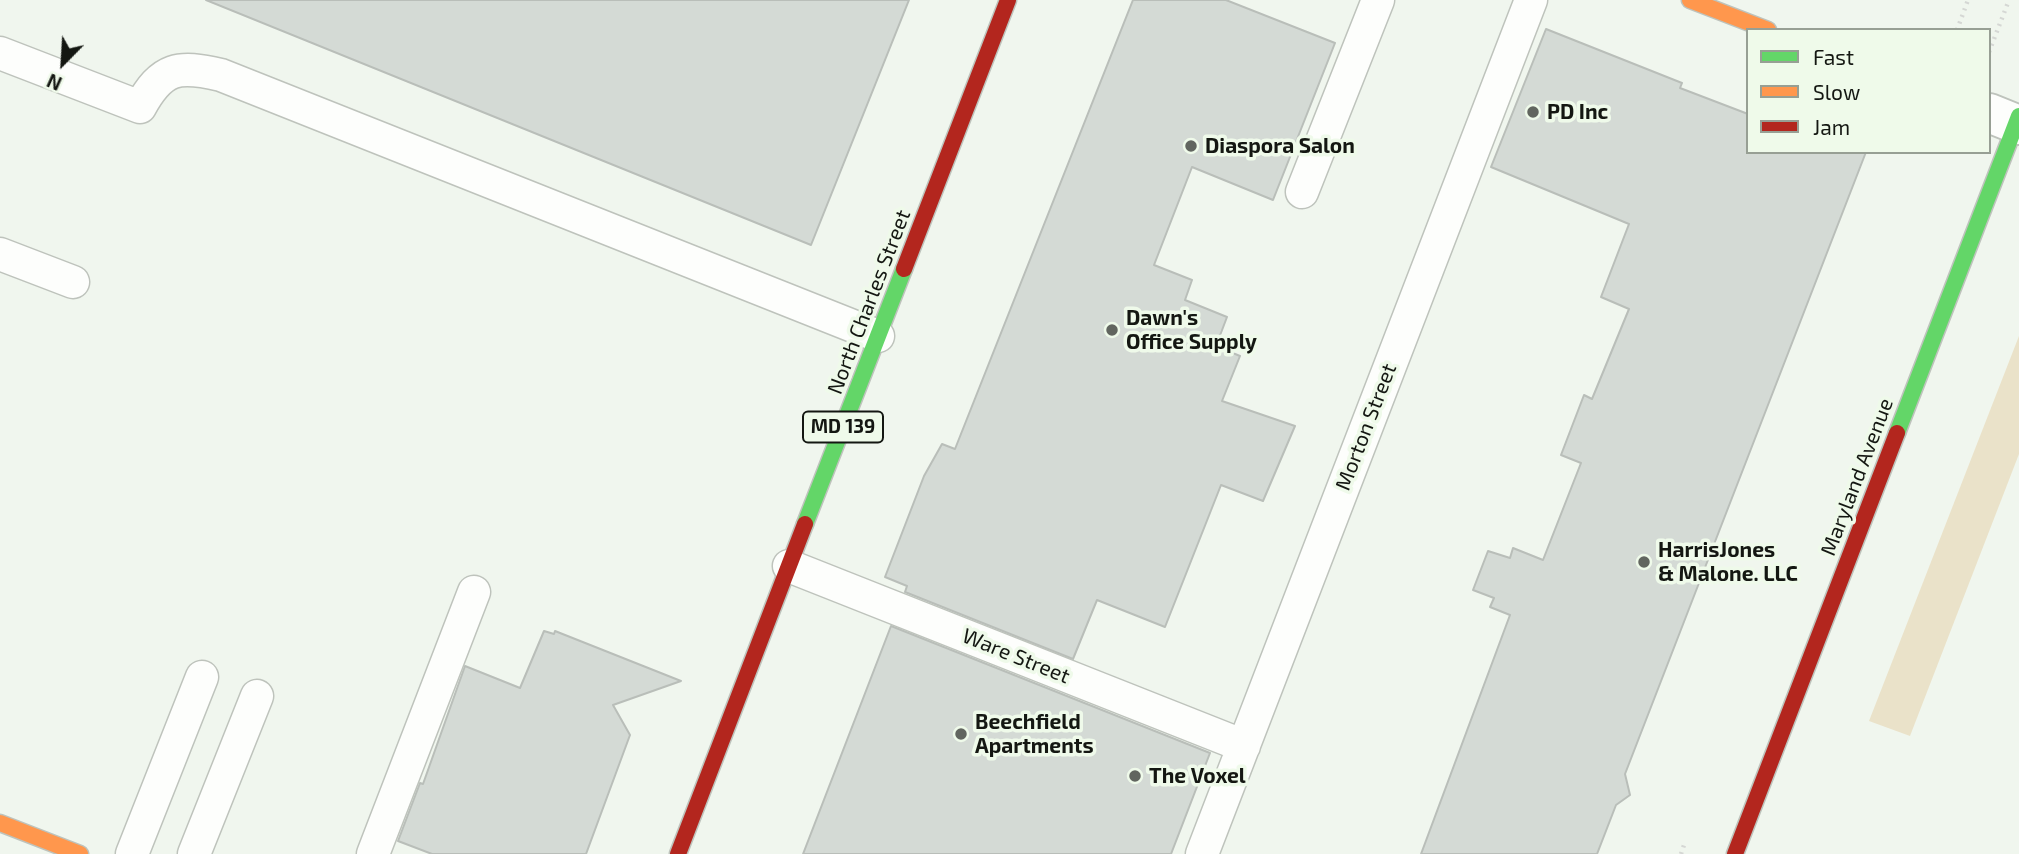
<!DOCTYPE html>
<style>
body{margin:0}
#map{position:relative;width:2019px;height:854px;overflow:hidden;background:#f0f6ee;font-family:"Exo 2",sans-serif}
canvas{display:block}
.legend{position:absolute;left:1746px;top:28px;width:245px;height:126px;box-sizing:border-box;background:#effaea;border:2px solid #979f94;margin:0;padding:9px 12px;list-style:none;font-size:21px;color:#141712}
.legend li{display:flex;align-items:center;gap:14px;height:35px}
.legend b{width:35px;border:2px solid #979f94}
.north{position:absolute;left:28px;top:28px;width:70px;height:70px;-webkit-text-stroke:5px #effaea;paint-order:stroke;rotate:204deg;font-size:19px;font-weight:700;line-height:28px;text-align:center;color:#141712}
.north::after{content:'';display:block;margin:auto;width:24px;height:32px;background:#141712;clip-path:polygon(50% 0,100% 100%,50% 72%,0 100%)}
</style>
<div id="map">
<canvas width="2019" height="854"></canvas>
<ul class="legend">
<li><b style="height:9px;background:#63d668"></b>Fast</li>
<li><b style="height:9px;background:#ff974d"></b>Slow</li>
<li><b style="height:9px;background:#b3261e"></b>Jam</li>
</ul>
<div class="north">N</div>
</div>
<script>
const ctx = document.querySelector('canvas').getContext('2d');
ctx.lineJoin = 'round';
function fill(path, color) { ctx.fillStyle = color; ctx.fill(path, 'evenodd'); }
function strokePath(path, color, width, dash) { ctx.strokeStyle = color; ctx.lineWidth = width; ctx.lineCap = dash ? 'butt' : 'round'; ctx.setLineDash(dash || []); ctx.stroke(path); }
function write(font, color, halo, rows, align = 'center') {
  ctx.font = font + ' "Exo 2",sans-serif'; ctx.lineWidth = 7; ctx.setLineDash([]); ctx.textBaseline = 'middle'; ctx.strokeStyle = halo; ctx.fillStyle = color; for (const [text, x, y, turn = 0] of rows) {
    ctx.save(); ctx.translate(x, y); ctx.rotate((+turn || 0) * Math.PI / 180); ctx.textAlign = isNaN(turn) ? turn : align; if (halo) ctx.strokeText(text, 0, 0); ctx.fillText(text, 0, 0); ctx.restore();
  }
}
fill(new Path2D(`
 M 2019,336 L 2019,454 L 1910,736 L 1869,721 Z`), '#eae2c9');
const building = new Path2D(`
 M 206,0 L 909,0 L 811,245 Z
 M 1133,0 L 1226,0 L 1335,43 L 1273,200 L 1192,167 L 1154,265 L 1192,280 L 1185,300 L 1227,317 L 1216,346 L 1240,356 L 1222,401 L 1295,426 L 1263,501 L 1221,485 L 1165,627 L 1097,600 L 1073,659 L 905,592 L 907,586 L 885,577 L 924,476 L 942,444 L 955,449 Z
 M 1546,29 L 1682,83 L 1680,88 L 1748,114 L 1748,152 L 1866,152 L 1625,774 L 1630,795 L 1616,805 L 1597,854 L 1421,854 L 1510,615 L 1490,607 L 1494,598 L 1473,590 L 1488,551 L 1510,558 L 1513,548 L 1543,560 L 1581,463 L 1561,455 L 1584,395 L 1592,399 L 1629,309 L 1601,297 L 1629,224 L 1491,167 Z
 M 891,626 L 1210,753 L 1171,854 L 803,854 Z
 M 544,631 L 554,634 L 555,631 L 681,681 L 613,705 L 630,735 L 586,854 L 432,854 L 398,841 L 420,783 L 423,784 L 465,666 L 520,688 Z`);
fill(building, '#d4dad5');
strokePath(building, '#b9beb9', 2);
const lane = new Path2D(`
 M 0,53 L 140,107 C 162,67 178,65 221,75 L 878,336
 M 1302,192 L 1378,0
 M 0,254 L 73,282
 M 789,566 L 1244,746
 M 132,854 L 202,677
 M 194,854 L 257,696
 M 373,854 L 474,592
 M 1202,854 L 1531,0`);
const street = new Path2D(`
 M 1989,113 L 2019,125`);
const fast = new Path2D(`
 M 1897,433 L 2019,116
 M 805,524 L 904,269`);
const slow = new Path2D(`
 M 1690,0 L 1768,30
 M 0,823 L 80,854`);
const jam = new Path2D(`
 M 904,269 L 1008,0
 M 678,854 L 805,524
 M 1735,854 L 1897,433`);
strokePath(lane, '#bec3bc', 35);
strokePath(street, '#bec3bc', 42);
strokePath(fast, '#bec3bc', 19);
strokePath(slow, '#bec3bc', 19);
strokePath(jam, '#bec3bc', 19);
strokePath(new Path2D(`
 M 1957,30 L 1968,0
 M 1989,52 L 2009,0
 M 1681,854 L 1685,842`), '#d5d7d4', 4.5, [2, 5]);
strokePath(lane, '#fdfefc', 32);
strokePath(street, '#fdfefc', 38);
strokePath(fast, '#63d668', 16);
strokePath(slow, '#ff974d', 16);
strokePath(jam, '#b3261e', 16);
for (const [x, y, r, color] of [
 [1533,112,7,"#61655f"],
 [1191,146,7,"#61655f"],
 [1112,330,7,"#61655f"],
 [1644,562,7,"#61655f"],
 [961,734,7,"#61655f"],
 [1135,776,7,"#61655f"]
]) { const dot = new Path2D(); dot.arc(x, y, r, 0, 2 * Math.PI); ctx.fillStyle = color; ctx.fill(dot); strokePath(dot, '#effaea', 2.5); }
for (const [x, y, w] of [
 [843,427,80]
]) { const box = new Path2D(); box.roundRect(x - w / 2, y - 15.5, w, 31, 5); ctx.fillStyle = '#effaea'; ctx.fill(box); strokePath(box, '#141712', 2); }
write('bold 19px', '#141712', null, [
 ["MD 139",843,427]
]);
write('bold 21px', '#141712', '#effaea', [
 ["PD Inc",1547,112],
 ["Diaspora Salon",1205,146],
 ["Dawn's",1126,318],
 ["Office Supply",1126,342],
 ["HarrisJones",1658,550],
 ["& Malone. LLC",1658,574],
 ["Beechfield",975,722],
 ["Apartments",975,746],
 ["The Voxel",1149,776]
], 'left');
write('21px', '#141712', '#effaea', [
 ["North Charles Street",869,302,-69],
 ["Morton Street",1366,427,-69],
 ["Maryland Avenue",1857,477,-69],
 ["Ware Street",1016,656,22]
]);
</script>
